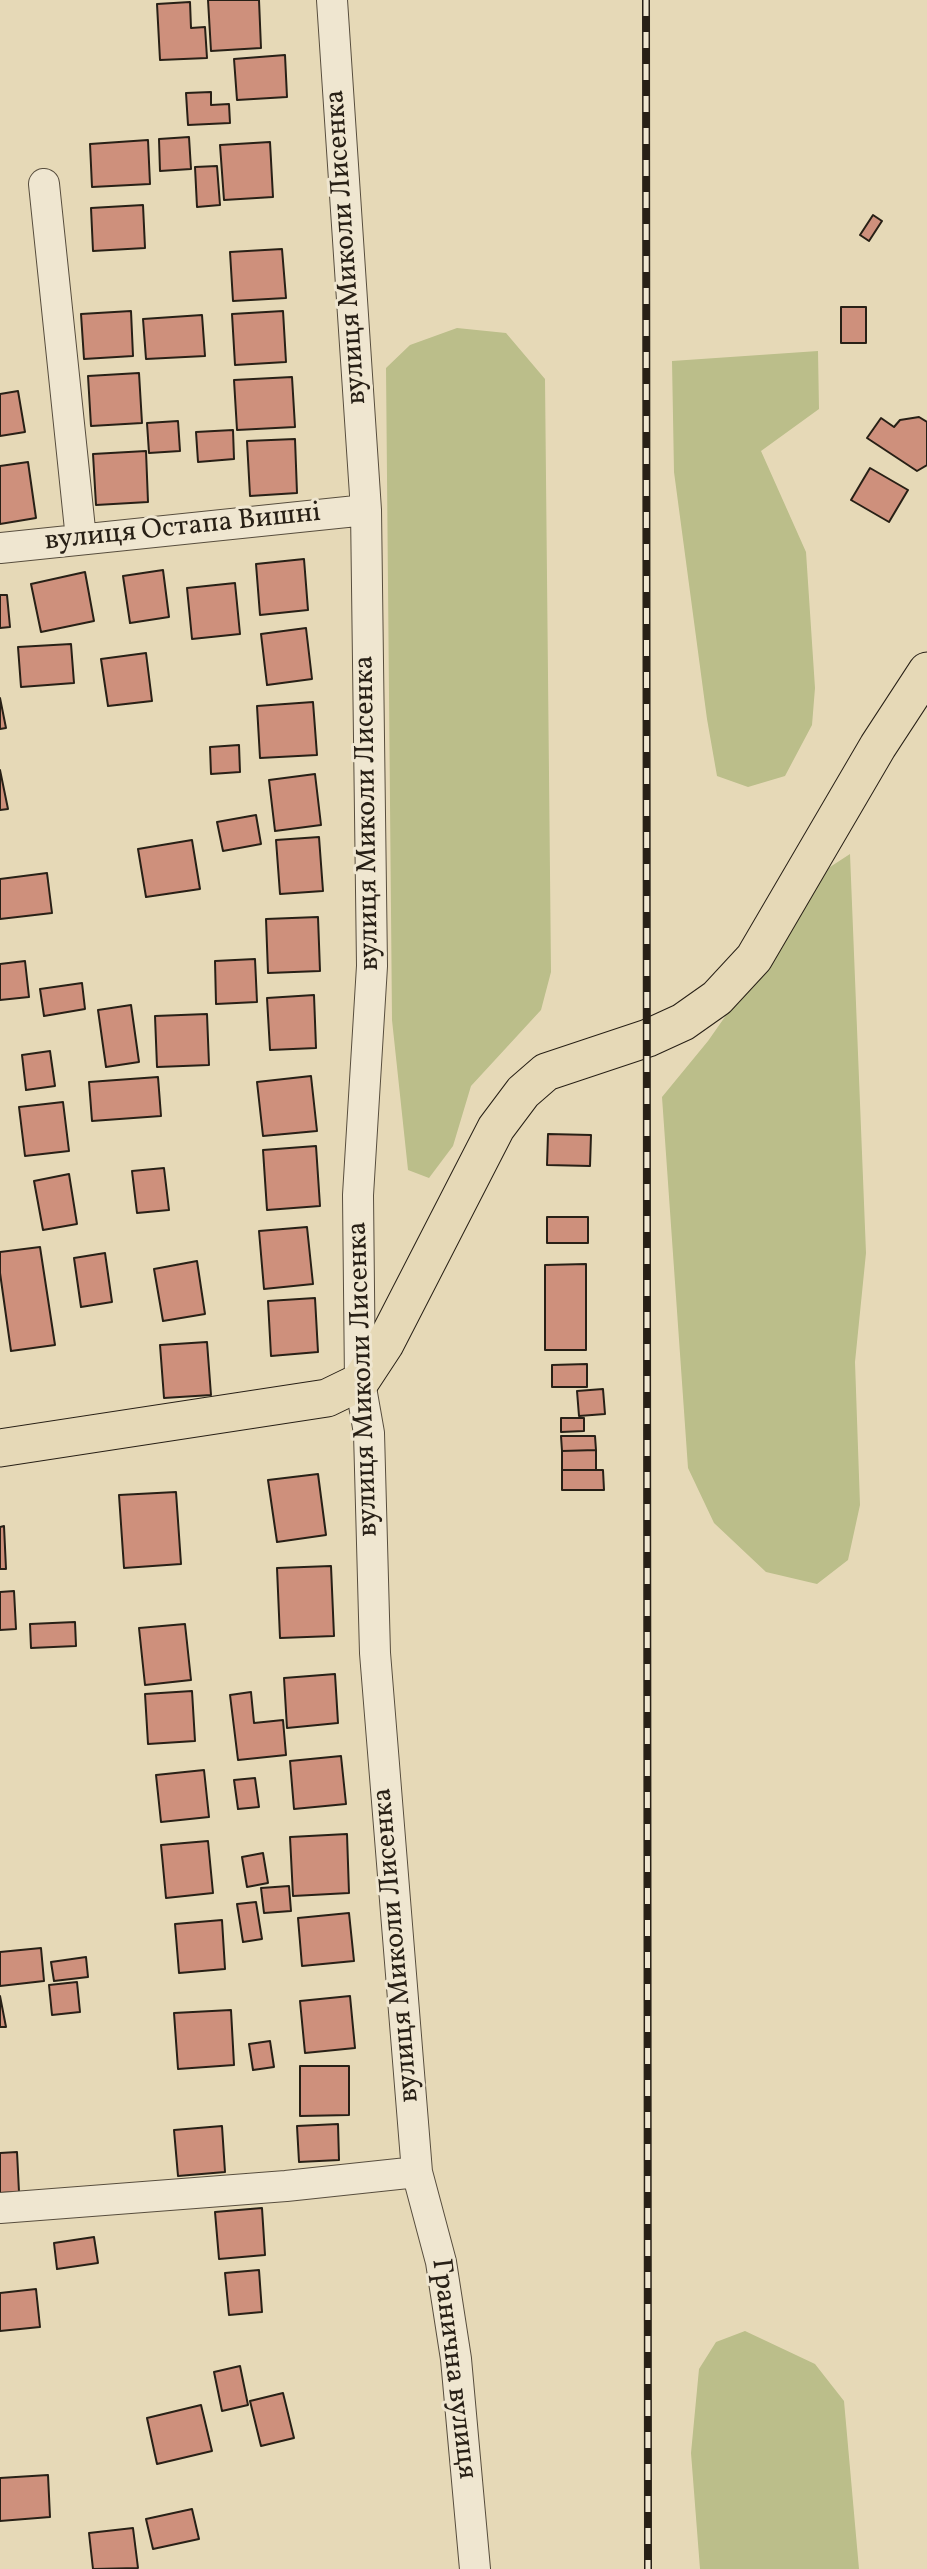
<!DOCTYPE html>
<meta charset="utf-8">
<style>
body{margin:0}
canvas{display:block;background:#e6d9b7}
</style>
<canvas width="927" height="2569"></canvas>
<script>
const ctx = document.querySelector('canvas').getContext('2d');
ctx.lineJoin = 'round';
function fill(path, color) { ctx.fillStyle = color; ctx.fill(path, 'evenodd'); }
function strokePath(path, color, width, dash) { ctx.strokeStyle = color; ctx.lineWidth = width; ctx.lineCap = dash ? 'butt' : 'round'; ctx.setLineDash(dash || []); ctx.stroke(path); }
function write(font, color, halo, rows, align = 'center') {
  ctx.font = font + ' Vollkorn,serif'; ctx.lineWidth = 6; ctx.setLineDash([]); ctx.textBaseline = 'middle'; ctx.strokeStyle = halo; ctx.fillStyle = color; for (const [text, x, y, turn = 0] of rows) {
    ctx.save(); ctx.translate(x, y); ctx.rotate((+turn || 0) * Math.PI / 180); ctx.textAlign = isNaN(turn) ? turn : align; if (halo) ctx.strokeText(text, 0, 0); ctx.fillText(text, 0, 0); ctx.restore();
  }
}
fill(new Path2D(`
 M 457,328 L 506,333 L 545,379 L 551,972 L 541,1010 L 471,1086 L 453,1146 L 429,1178 L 408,1170 L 392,1020 L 386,368 L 410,345 Z
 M 818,351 L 819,409 L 761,451 L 806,552 L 815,688 L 812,725 L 785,776 L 748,787 L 717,776 L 707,719 L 674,472 L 672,361 Z
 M 850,854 L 866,1253 L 855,1362 L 860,1505 L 848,1560 L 817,1584 L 766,1572 L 714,1523 L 688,1468 L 662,1097 L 708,1041 L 830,867 Z
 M 745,2331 L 815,2364 L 844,2401 L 859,2569 L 700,2569 L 691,2453 L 699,2369 L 716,2342 Z`), '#bbbe8a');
const building = new Path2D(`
 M 208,0 L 259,0 L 261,48 L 211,51 Z
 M 190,2 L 191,28 L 205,27 L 207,58 L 160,60 L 157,4 Z
 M 285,55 L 287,97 L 237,100 L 234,59 Z
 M 211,92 L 211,105 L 229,104 L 230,123 L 188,125 L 186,93 Z
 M 189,137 L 191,169 L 160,171 L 159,139 Z
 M 148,140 L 150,184 L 92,187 L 90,144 Z
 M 270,142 L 273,197 L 224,200 L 220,145 Z
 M 217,166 L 220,205 L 197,207 L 195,167 Z
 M 143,205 L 145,248 L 93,251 L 91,208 Z
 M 873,215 L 882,221 L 869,241 L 860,235 Z
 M 282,249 L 286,298 L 233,301 L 230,252 Z
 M 841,307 L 866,307 L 866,343 L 841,343 Z
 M 131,311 L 133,356 L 84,359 L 81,314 Z
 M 283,311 L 286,362 L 235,365 L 232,314 Z
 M 202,315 L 205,356 L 146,359 L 143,319 Z
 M 139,373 L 142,423 L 91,426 L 88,376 Z
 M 292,377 L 295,427 L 237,430 L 234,380 Z
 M 18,391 L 25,432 L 0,436 L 0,394 Z
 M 919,417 L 927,422 L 927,465 L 917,471 L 867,438 L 881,418 L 894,427 L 900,420 Z
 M 178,421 L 180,451 L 149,453 L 147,423 Z
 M 233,430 L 234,459 L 198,462 L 196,432 Z
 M 295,439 L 297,493 L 250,496 L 247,441 Z
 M 146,451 L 148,502 L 96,505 L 93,454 Z
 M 28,462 L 36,518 L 0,524 L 0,466 Z
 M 870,468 L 908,490 L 889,522 L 851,500 Z
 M 304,559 L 308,610 L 260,615 L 256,564 Z
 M 163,570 L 169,617 L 130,623 L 123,576 Z
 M 85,572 L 94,621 L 41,632 L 31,584 Z
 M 235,583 L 240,634 L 192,639 L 187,588 Z
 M 0,595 L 7,595 L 10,627 L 0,628 Z
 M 306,628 L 312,679 L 267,685 L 261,634 Z
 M 71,644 L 74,683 L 21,687 L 18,647 Z
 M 146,653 L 152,701 L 108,706 L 101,659 Z
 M 0,698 L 6,728 L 0,729 Z
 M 313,702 L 317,755 L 260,758 L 257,706 Z
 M 239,745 L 240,772 L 211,774 L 210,747 Z
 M 0,770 L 8,809 L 0,810 Z
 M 315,774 L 321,825 L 275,831 L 269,780 Z
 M 256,815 L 261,844 L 223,851 L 217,822 Z
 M 319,837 L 323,891 L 280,894 L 276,840 Z
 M 192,840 L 200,889 L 146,897 L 138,849 Z
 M 47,873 L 52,913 L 0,919 L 0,879 Z
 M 318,917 L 320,971 L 268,973 L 266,919 Z
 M 255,959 L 257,1002 L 216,1004 L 215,961 Z
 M 25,961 L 29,997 L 0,1000 L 0,964 Z
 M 82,983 L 85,1009 L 44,1016 L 40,989 Z
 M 314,995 L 316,1048 L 270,1050 L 267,998 Z
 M 131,1005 L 139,1062 L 106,1067 L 98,1010 Z
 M 207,1014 L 209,1065 L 157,1067 L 155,1016 Z
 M 50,1051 L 55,1086 L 26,1090 L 22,1055 Z
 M 311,1076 L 317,1131 L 263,1136 L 257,1082 Z
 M 158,1077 L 161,1116 L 92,1121 L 89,1082 Z
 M 63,1102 L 69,1151 L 25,1156 L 19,1107 Z
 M 548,1134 L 591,1135 L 590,1166 L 547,1165 Z
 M 316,1146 L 320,1206 L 267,1210 L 263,1150 Z
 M 164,1168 L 169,1210 L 137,1213 L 132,1171 Z
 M 69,1174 L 77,1224 L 43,1230 L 34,1181 Z
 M 547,1217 L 588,1217 L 588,1243 L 547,1243 Z
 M 307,1227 L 313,1284 L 264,1289 L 259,1231 Z
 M 40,1247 L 55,1345 L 11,1351 L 0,1273 L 0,1252 Z
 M 105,1253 L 112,1302 L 81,1307 L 74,1258 Z
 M 197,1261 L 205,1314 L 163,1321 L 154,1269 Z
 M 586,1264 L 586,1350 L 545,1350 L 545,1265 Z
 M 315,1298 L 318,1352 L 271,1356 L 268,1301 Z
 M 207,1342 L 211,1395 L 164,1398 L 160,1345 Z
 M 587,1364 L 587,1387 L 552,1387 L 552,1365 Z
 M 603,1389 L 605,1414 L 579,1416 L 577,1391 Z
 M 561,1418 L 584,1418 L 584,1431 L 561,1432 Z
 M 561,1436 L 595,1436 L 596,1450 L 562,1451 Z
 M 596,1450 L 596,1470 L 562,1470 L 562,1451 Z
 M 562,1470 L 603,1470 L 604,1490 L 562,1490 Z
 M 318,1474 L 326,1535 L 277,1542 L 268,1480 Z
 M 176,1492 L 181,1564 L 124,1568 L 119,1495 Z
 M 4,1526 L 6,1569 L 0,1569 L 0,1527 Z
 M 331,1566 L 334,1636 L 280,1638 L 277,1568 Z
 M 14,1591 L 16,1629 L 0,1630 L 0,1592 Z
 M 75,1622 L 76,1646 L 31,1648 L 30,1624 Z
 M 185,1624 L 191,1680 L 145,1685 L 139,1628 Z
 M 335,1674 L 338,1723 L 287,1728 L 284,1678 Z
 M 192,1691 L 195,1741 L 148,1744 L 145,1694 Z
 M 251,1692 L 254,1723 L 283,1720 L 286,1755 L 238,1760 L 230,1695 Z
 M 341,1756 L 346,1804 L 294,1809 L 290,1761 Z
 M 204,1770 L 209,1817 L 161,1822 L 156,1775 Z
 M 255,1778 L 259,1807 L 238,1809 L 234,1780 Z
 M 347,1834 L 349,1893 L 293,1896 L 290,1837 Z
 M 208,1841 L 213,1893 L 166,1898 L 161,1845 Z
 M 263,1853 L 268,1883 L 247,1887 L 242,1857 Z
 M 289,1886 L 291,1911 L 264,1913 L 261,1888 Z
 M 256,1902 L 262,1939 L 243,1942 L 237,1904 Z
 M 349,1913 L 354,1961 L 302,1966 L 298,1918 Z
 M 222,1920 L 225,1969 L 179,1973 L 175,1924 Z
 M 41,1948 L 44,1981 L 0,1986 L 0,1952 Z
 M 86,1957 L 88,1977 L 54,1981 L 51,1962 Z
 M 77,1982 L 80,2012 L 52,2015 L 49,1985 Z
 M 0,1996 L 6,2027 L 0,2027 Z
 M 350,1996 L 355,2048 L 305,2053 L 300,2001 Z
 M 231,2010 L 234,2065 L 178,2069 L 174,2013 Z
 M 270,2041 L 274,2067 L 253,2070 L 249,2044 Z
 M 300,2066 L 349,2066 L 349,2115 L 300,2116 Z
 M 338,2124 L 339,2160 L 299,2162 L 297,2126 Z
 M 222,2126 L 225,2172 L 178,2176 L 174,2130 Z
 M 17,2152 L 19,2192 L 0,2193 L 0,2153 Z
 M 262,2208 L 265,2255 L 219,2259 L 215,2212 Z
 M 94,2237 L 98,2263 L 57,2269 L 54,2243 Z
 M 259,2270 L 262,2312 L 229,2315 L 225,2273 Z
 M 36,2289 L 40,2327 L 0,2331 L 0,2293 Z
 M 240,2366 L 248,2405 L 222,2411 L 214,2372 Z
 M 283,2393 L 294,2438 L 261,2446 L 250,2401 Z
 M 201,2405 L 212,2451 L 157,2464 L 147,2418 Z
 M 48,2475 L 50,2517 L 0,2521 L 0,2478 Z
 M 192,2509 L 199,2539 L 153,2549 L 146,2519 Z
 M 133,2528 L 138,2568 L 93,2569 L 89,2533 Z`);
fill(building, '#ce907c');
strokePath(building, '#282016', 2);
const minor = new Path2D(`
 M 44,184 L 81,539
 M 0,548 L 366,510
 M 417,2172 L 441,2262 L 456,2359 L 475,2569
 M 0,2208 L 286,2186 L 417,2172 L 375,1653 L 369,1433 L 360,1382 L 358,1195 L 372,966 L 366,510 L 332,0`);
const major = new Path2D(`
 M 0,1448 L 327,1398 L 360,1382 L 385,1344 L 496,1128 L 523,1092 L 546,1072 L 648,1038 L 683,1022 L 717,998 L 754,958 L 878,746 L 927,671`);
strokePath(minor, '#584e3e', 32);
strokePath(major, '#282016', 39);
strokePath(minor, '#efe6d0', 30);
strokePath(major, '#e6d9b7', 37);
const rail = new Path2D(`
 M 646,0 L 648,2569`);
strokePath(rail, '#282016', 8);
strokePath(rail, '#efe6d0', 5, [16]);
write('28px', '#282016', '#efe6d0', [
 ["вулиця Миколи Лисенка",348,247,-94],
 ["вулиця Остапа Вишні",183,529,-6],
 ["вулиця Миколи Лисенка",369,813,-91],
 ["вулиця Миколи Лисенка",365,1379,-92],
 ["вулиця Миколи Лисенка",398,1945,-95],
 ["Гранична вулиця",452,2369,83]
]);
</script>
